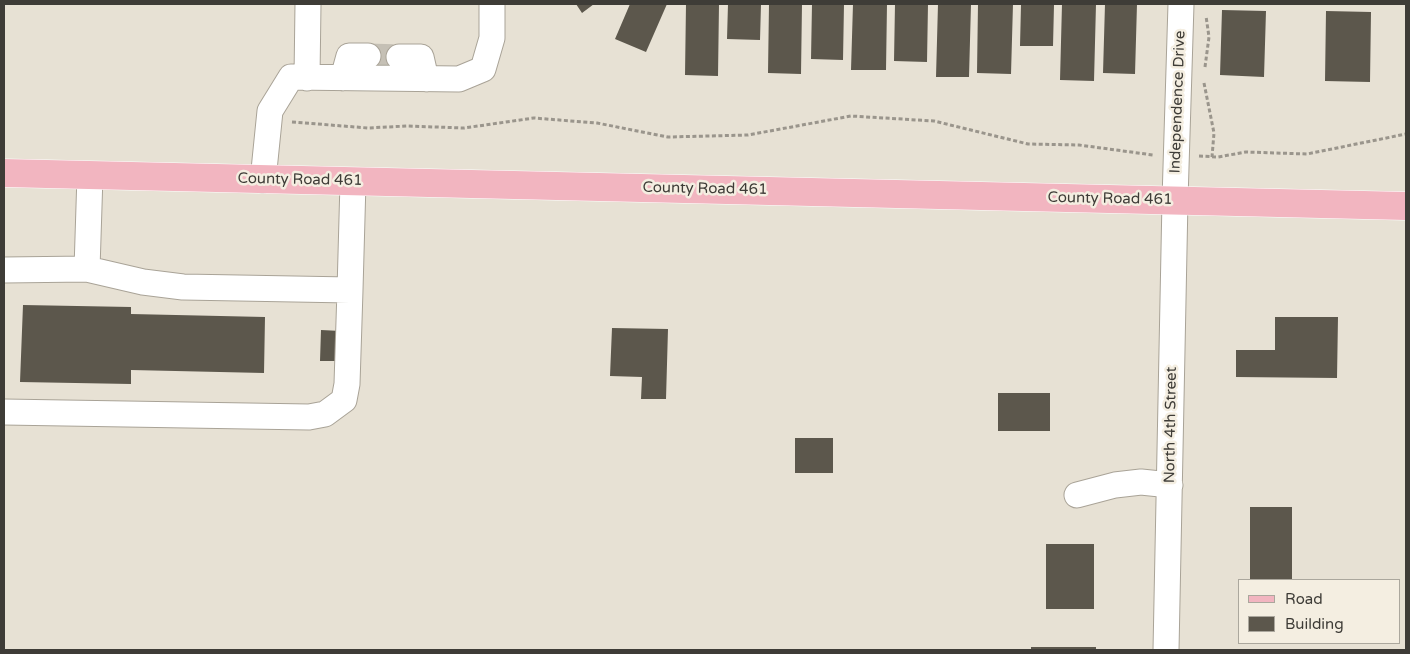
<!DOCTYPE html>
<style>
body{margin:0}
#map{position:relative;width:1410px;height:654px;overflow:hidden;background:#e7e1d4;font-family:"Varela Round",sans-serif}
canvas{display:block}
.frame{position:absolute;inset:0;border:5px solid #3e3c37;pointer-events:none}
.legend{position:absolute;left:1238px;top:579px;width:162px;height:65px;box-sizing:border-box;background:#f4eee1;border:1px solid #aba79d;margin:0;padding:6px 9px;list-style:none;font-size:15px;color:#3e3c37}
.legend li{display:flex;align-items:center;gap:10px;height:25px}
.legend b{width:25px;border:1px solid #aba79d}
</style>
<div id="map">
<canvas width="1410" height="654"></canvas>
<div class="frame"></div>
<ul class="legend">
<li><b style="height:6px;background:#f2b5c0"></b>Road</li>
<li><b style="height:14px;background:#5c574c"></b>Building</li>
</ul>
</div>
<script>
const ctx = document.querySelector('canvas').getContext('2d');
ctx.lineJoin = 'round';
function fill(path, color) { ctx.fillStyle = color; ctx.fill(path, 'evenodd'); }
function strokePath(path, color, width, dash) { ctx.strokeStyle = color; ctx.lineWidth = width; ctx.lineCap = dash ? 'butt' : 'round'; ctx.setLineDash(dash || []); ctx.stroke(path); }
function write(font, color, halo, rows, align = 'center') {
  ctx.font = font + ' "Varela Round",sans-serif'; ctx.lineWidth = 5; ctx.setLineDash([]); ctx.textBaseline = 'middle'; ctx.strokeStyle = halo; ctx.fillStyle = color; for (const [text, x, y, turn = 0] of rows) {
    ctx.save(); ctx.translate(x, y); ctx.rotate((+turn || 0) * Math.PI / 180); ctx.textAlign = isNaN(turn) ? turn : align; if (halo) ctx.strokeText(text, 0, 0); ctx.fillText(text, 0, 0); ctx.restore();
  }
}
fill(new Path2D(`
 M 576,4 L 594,4 L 582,13 Z
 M 630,4 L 667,4 L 646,52 L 615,39 Z
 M 686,4 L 719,4 L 718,76 L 685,75 Z
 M 728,4 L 761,4 L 760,40 L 727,39 Z
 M 769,4 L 802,4 L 801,74 L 768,73 Z
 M 812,4 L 844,4 L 843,60 L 811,59 Z
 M 853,4 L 887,4 L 886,70 L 851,70 Z
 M 895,4 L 928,4 L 927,62 L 894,61 Z
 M 938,4 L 971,4 L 969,77 L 936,77 Z
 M 978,4 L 1013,4 L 1011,74 L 977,73 Z
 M 1062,4 L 1096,4 L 1094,81 L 1060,80 Z
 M 1105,4 L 1137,4 L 1135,74 L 1103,73 Z
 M 1021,5 L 1054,5 L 1053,46 L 1020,46 Z
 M 1222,10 L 1266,11 L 1264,77 L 1220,75 Z
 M 1326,11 L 1371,12 L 1370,82 L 1325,81 Z
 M 23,305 L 131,307 L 131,314 L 265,317 L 264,373 L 131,370 L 131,384 L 20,382 Z
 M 1275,317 L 1338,317 L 1337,378 L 1236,377 L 1236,350 L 1275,350 Z
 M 612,328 L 668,329 L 666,399 L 641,399 L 642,377 L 610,376 Z
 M 321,330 L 341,331 L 340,361 L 320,361 Z
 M 998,393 L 1050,393 L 1050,431 L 998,431 Z
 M 795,438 L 833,438 L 833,473 L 795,473 Z
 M 1250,507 L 1292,507 L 1292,580 L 1250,580 Z
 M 1046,544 L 1094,544 L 1094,609 L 1046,609 Z
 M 1031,647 L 1096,647 L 1096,650 L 1031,650 Z`), '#5c574c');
strokePath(new Path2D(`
 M 368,56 L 399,57`), '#c5c0b5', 25, [25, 12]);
const minor = new Path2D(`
 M 399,57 L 421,57 L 426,79
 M 307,78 L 308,4
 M 343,78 L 349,56 L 368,56
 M 263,180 L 270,111 L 291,77 L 459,79 L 483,69 L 492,38 L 492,4
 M 4,270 L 87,269 L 90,175
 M 350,290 L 353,182
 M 4,412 L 309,417 L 325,414 L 344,400 L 347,384 L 350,290 L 183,287 L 143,282 L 87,269
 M 1077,495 L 1115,485 L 1141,482 L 1170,485
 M 1166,650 L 1175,200 L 1181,4`);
const major = new Path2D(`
 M 4,173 L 1406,206`);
strokePath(minor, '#a9a397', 27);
strokePath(major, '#fff', 29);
strokePath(new Path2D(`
 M 1205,67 L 1209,37 L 1206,16
 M 1204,83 L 1214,133 L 1212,157
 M 292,122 L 368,128 L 407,126 L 464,128 L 534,118 L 597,123 L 668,137 L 748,135 L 851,116 L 934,121 L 1028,144 L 1079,145 L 1153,155
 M 1199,156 L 1218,157 L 1246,152 L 1307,154 L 1406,134`), '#9a958c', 3, [4, 2.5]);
strokePath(minor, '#fff', 25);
strokePath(major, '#f2b5c0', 28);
write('15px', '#3e3c37', '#f4eee1', [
 ["Independence Drive",1178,102,-88],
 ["County Road 461",300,180,1],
 ["County Road 461",705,189,1],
 ["County Road 461",1110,199,1],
 ["North 4th Street",1171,425,-89]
]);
</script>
